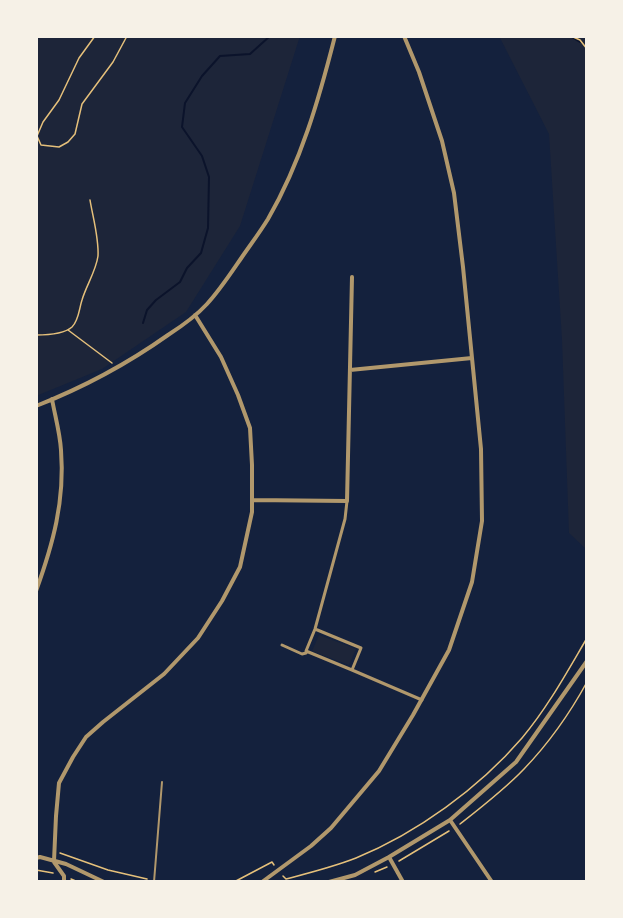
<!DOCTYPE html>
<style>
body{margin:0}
#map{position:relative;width:623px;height:918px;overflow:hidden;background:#14213d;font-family:"PT Serif",serif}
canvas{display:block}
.frame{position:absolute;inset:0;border:38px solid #f6f1e7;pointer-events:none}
</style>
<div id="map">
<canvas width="623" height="918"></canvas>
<div class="frame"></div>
</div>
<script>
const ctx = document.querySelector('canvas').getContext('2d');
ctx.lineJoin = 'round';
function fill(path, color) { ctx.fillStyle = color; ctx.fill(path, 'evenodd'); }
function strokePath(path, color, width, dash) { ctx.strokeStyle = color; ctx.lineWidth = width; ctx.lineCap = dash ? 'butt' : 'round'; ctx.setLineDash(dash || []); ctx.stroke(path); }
fill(new Path2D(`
 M 36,36 L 300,36 L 240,226 L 186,312 L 102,369 L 36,396 Z
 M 499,36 L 587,36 L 587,550 L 569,533 L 562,340 L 549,134 Z
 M 319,635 L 356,649 L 349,665 L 312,651 Z`), '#1d2539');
strokePath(new Path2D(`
 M 570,36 L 580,42
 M 143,323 L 147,310 L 156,300 L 180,282 L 187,268 L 201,253 L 208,228 L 209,177 L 202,156 L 182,127 L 185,103 L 202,76 L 220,56 L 250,54 L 270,36`), '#0b132b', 2);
strokePath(new Path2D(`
 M 95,36 L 79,58 L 59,100 L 43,122 L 37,136 L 41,145 L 59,147 L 68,142 L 75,134 L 82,104 L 113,62 L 127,36
 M 571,36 L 580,40 L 587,49
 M 68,330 L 112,363
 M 36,335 C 47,335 64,334 72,327 C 79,320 79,309 82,300 C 86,286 96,271 98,256 C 99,238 93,218 90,200
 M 460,824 C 483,806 505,789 524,769 C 549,743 570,713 587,682
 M 60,853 L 108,870 L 147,879
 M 399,861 L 449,831
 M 36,870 L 53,873
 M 375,872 L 387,867
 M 283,876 L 286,879 C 309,873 333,867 356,858 C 417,833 479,788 522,738 C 548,707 567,672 587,638
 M 71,879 L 78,882
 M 234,882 L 272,862 L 274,865`), '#e5c07b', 1.5);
strokePath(new Path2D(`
 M 154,882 L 162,782`), '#b1986c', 2);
strokePath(new Path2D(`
 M 315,629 L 361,648 L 352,670 L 306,651 L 315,629 L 345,519 L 347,501
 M 282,645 L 302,654 L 306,653 L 306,651
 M 352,670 L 422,700`), '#b1986c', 3);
strokePath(new Path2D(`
 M 350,370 L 472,358
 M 36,406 C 82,388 127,364 168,335 C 182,326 196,316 207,304 C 220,290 231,273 242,257 C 251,244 260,232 268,219 C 301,162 319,99 335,36
 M 252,500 L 347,501 L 352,277
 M 36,591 C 53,544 65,501 61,450 C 60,433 55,416 52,399
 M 450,820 L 492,882
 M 389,857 L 403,882
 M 36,858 L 40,857 L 66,864 L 104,882
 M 54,861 L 56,816 L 59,783 L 73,757 L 86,737 L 103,722 L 164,674 L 198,638 L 222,601 L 240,567 L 252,512 L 252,465 L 250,428 L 238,395 L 221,357 L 195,315
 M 54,862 L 64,876 L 64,882
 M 262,882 L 311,846 L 331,828 L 379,771 L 413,715 L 449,650 L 472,582 L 482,521 L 481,449 L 463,267 L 454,193 L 442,141 L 419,72 L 404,36
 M 329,882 L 355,875 L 389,857 L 450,820 L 516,762 L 587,661`), '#b1986c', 4);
</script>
